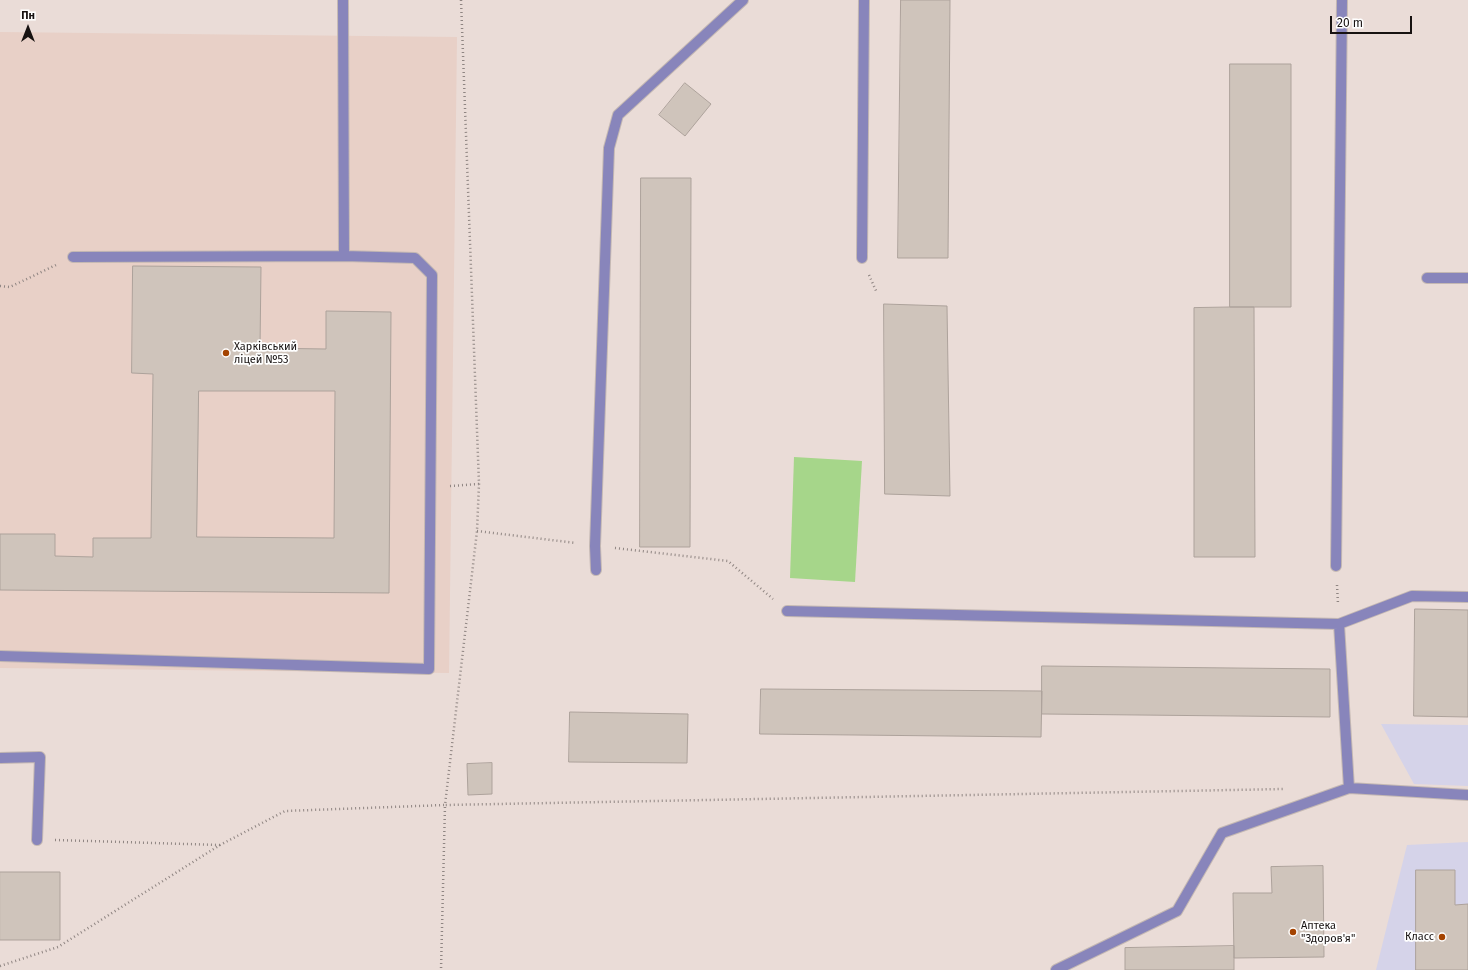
<!DOCTYPE html>
<meta charset="utf-8">
<style>
body{margin:0}
#map{position:relative;width:1468px;height:970px;overflow:hidden;background:#eadcd7;font-family:"Fira Sans",sans-serif}
canvas{display:block}
.north{position:absolute;left:8px;top:8px;width:40px;height:40px;-webkit-text-stroke:3px #fff;paint-order:stroke;rotate:0deg;font-size:11px;font-weight:700;line-height:16px;text-align:center;color:#171211}
.north::after{content:'';display:block;margin:auto;width:14px;height:18px;background:#171211;clip-path:polygon(50% 0,100% 100%,50% 72%,0 100%)}
.scale{position:absolute;left:1330px;top:16px;width:82px;height:18px;box-sizing:border-box;border:2px solid #171211;border-top:0;padding-left:5px;font-size:12px;line-height:14px;white-space:nowrap;color:#171211;-webkit-text-stroke:3px #fff;paint-order:stroke}
</style>
<div id="map">
<canvas width="1468" height="970"></canvas>
<div class="north">Пн</div>
<div class="scale">20 m</div>
</div>
<script>
const ctx = document.querySelector('canvas').getContext('2d');
ctx.lineJoin = 'round';
function fill(path, color) { ctx.fillStyle = color; ctx.fill(path, 'evenodd'); }
function strokePath(path, color, width, dash) { ctx.strokeStyle = color; ctx.lineWidth = width; ctx.lineCap = dash ? 'butt' : 'round'; ctx.setLineDash(dash || []); ctx.stroke(path); }
function write(font, color, halo, rows, align = 'center') {
  ctx.font = font + ' "Fira Sans",sans-serif'; ctx.lineWidth = 3.5; ctx.setLineDash([]); ctx.textBaseline = 'middle'; ctx.strokeStyle = halo; ctx.fillStyle = color; for (const [text, x, y, turn = 0] of rows) {
    ctx.save(); ctx.translate(x, y); ctx.rotate((+turn || 0) * Math.PI / 180); ctx.textAlign = isNaN(turn) ? turn : align; if (halo) ctx.strokeText(text, 0, 0); ctx.fillText(text, 0, 0); ctx.restore();
  }
}
fill(new Path2D(`
 M 1381,724 L 1468,725 L 1468,786 L 1414,784 Z
 M 1468,842 L 1468,970 L 1376,970 L 1407,845 Z`), '#d5d3e9');
fill(new Path2D(`
 M 0,32 L 457,37 L 449,673 L 0,668 Z`), '#e8d0c7');
fill(new Path2D(`
 M 794,457 L 862,461 L 855,582 L 790,578 Z`), '#a6d68a');
const building = new Path2D(`
 M 901,0 L 950,0 L 948,258 L 898,258 Z
 M 1230,64 L 1291,64 L 1291,307 L 1230,307 Z
 M 685,83 L 711,104 L 685,136 L 659,115 Z
 M 641,178 L 691,178 L 690,547 L 640,547 Z
 M 133,266 L 261,267 L 260,348 L 326,349 L 326,311 L 391,312 L 389,593 L 0,590 L 0,534 L 55,534 L 55,556 L 93,557 L 93,538 L 151,538 L 153,374 L 132,373 ZM 199,391 L 335,391 L 334,538 L 197,537 Z
 M 884,304 L 947,306 L 950,496 L 885,494 Z
 M 1230,307 L 1254,307 L 1255,557 L 1194,557 L 1194,308 Z
 M 1415,609 L 1468,610 L 1468,717 L 1414,716 Z
 M 1042,666 L 1330,669 L 1330,717 L 1042,714 Z
 M 761,689 L 1042,691 L 1041,737 L 760,734 Z
 M 570,712 L 688,714 L 687,763 L 569,762 Z
 M 492,763 L 492,794 L 468,795 L 467,764 Z
 M 1323,866 L 1324,957 L 1234,958 L 1233,893 L 1272,893 L 1271,867 Z
 M 1416,870 L 1455,870 L 1455,905 L 1468,904 L 1468,970 L 1416,970 Z
 M 0,872 L 60,872 L 60,940 L 0,940 Z
 M 1234,946 L 1234,970 L 1125,970 L 1125,948 Z`);
fill(building, '#cfc4bb');
strokePath(building, '#ada29b', 1);
const service = new Path2D(`
 M 343,0 L 344,256
 M 862,258 L 864,0
 M 1427,278 L 1468,278
 M 1336,566 L 1342,0
 M 596,570 L 595,546 L 609,148 L 618,115 L 743,0
 M 787,611 L 1339,624 L 1412,596 L 1468,597
 M 1339,624 L 1349,788
 M 0,656 L 429,669 L 432,275 L 415,258 L 344,256 L 73,257
 M 0,758 L 40,757 L 37,840
 M 1056,970 L 1177,911 L 1222,833 L 1349,788 L 1468,795`);
strokePath(service, '#c4b8b3', 12);
strokePath(new Path2D(`
 M 461,0 L 479,484 L 477,531 L 445,805 L 1284,789
 M 869,275 L 877,293
 M 0,286 L 10,287 L 56,265
 M 450,486 L 479,484
 M 477,531 L 576,543
 M 615,548 L 728,561 L 773,599
 M 1337,585 L 1338,604
 M 55,840 L 220,845
 M 0,966 L 58,947 L 220,845 L 285,811 L 445,805 L 441,970`), '#8f8582', 2.5, [1, 3]);
strokePath(service, '#8885bb', 10);
for (const [x, y, r, color] of [
 [226,353,4,"#a44300"],
 [1293,932,4,"#a44300"],
 [1442,937,4,"#a44300"]
]) { const dot = new Path2D(); dot.arc(x, y, r, 0, 2 * Math.PI); ctx.fillStyle = color; ctx.fill(dot); strokePath(dot, '#fff', 1.5); }
write('11px', '#171211', '#fff', [
 ["Харківський",234,347],
 ["ліцей №53",234,360],
 ["Аптека",1301,926],
 ["\"Здоров'я\"",1301,939],
 ["Класс",1434,937,"right"]
], 'left');
</script>
